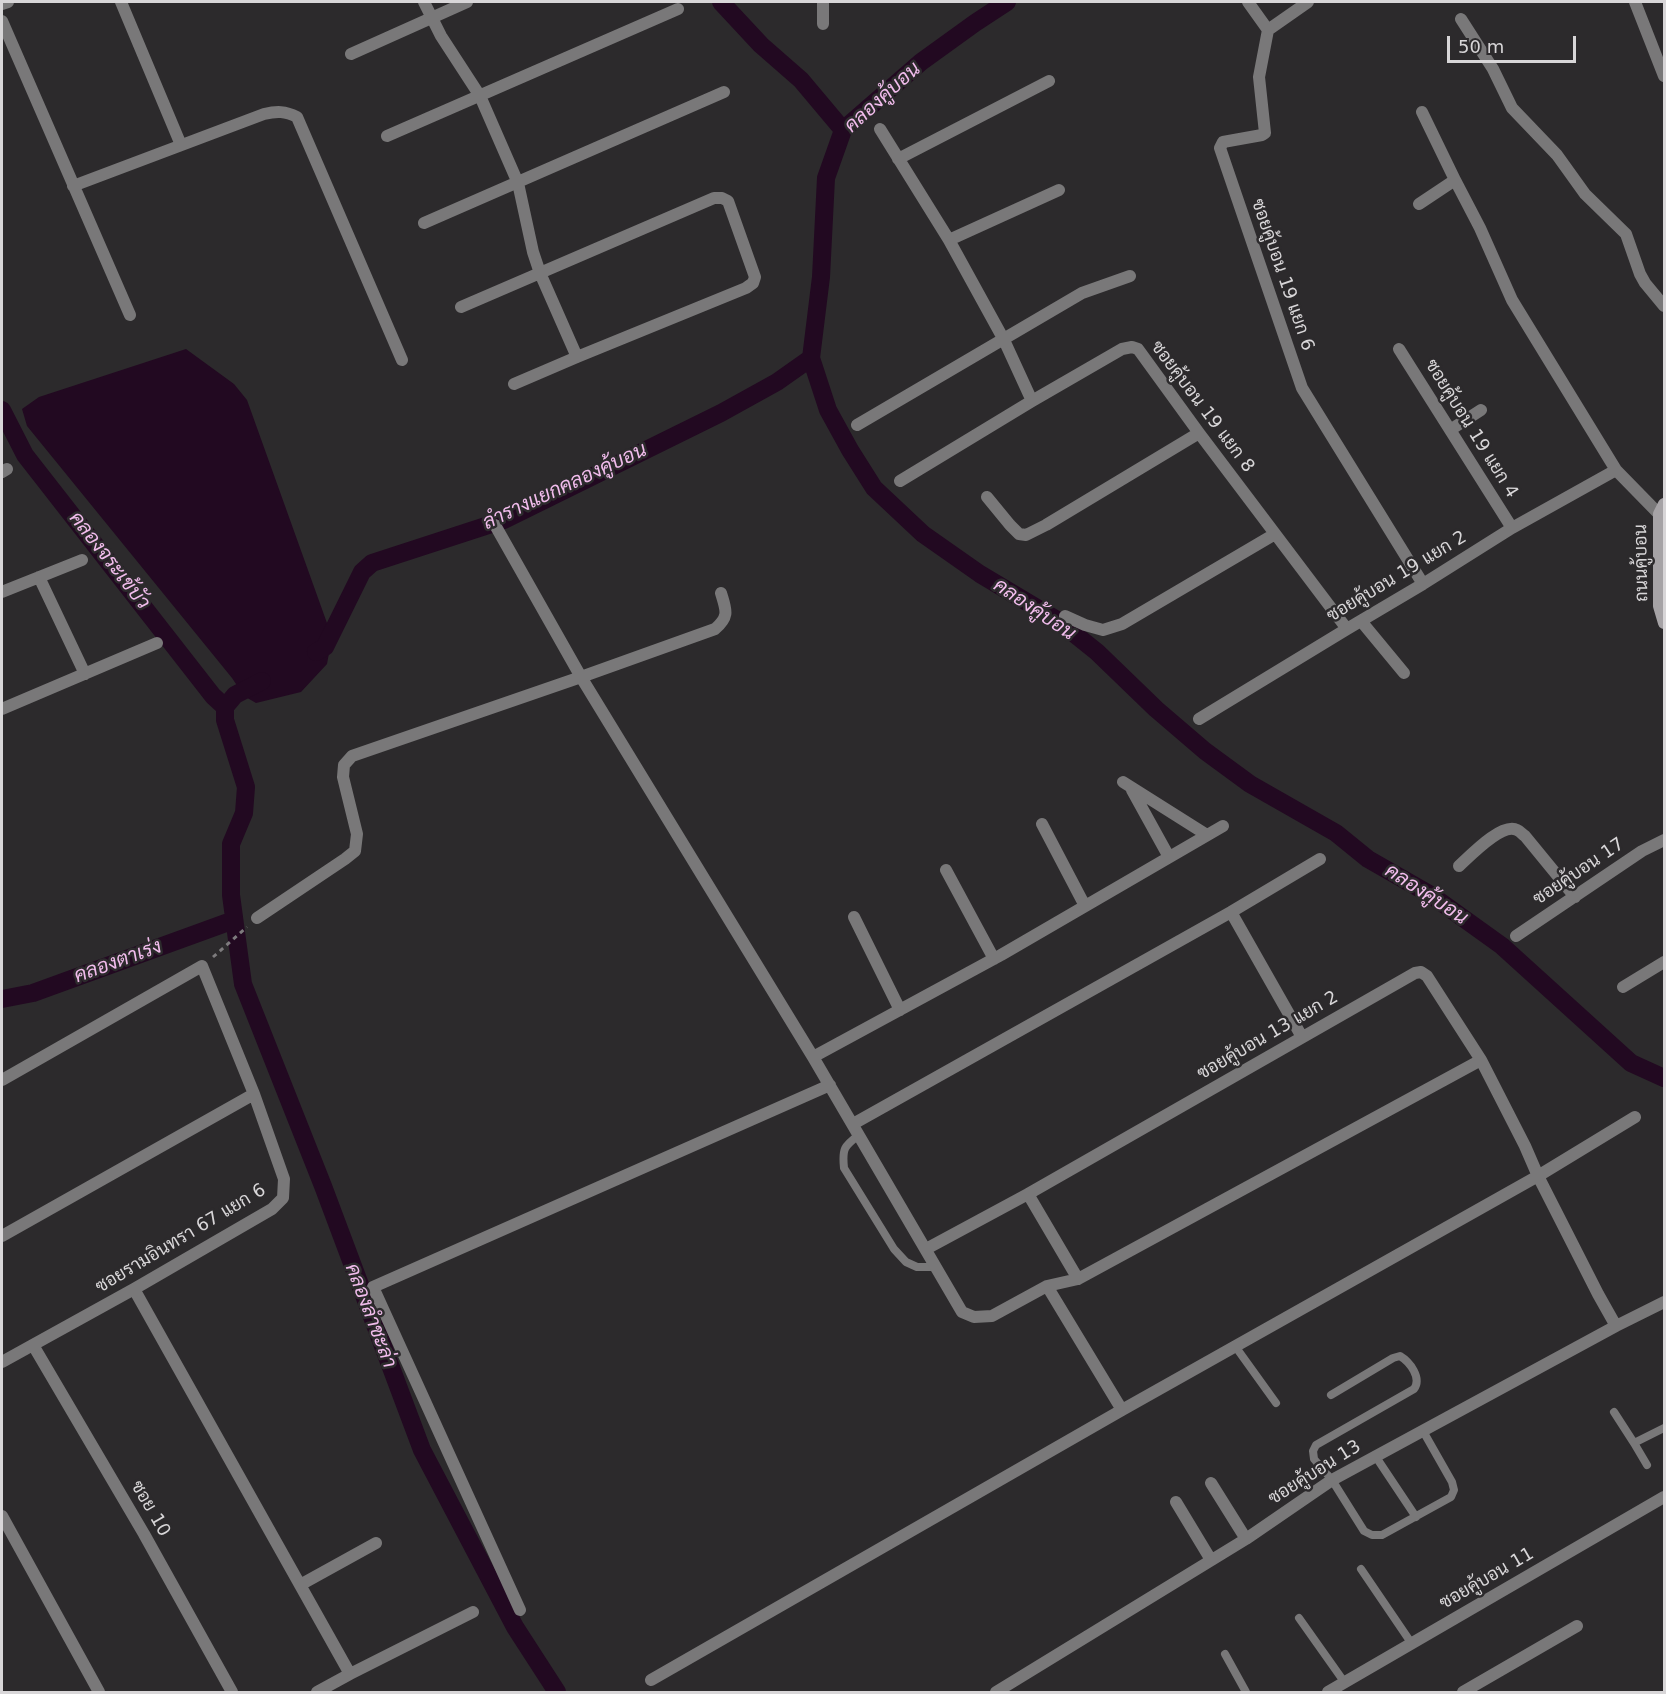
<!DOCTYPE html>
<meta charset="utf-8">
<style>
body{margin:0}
#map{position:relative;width:1666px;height:1694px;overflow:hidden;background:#2c2a2c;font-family:"DejaVu Sans",sans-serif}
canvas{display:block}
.frame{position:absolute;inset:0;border:3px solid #d8d6d8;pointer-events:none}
.scale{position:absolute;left:1447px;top:36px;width:129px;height:27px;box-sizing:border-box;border:3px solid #d8d6d8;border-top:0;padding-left:8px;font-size:18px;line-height:21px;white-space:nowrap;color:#d8d6d8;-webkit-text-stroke:4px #2c2a2c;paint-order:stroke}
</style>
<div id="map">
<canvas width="1666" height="1694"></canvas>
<div class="frame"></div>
<div class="scale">50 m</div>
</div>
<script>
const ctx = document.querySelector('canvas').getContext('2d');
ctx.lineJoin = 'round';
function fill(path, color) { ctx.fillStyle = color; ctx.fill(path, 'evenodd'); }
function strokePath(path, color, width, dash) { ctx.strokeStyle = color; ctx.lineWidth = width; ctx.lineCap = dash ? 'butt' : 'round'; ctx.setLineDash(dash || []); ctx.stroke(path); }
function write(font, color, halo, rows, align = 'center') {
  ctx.font = font + ' "DejaVu Sans",Sarabun,sans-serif'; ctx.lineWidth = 5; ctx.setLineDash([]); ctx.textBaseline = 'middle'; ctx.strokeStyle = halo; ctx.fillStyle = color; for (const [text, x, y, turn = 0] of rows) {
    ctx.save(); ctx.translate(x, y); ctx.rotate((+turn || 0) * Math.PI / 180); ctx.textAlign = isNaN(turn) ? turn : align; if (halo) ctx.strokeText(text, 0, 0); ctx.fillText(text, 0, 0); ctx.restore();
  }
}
fill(new Path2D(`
 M 186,349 L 234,384 L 247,400 L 332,637 L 327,664 L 301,692 L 256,703 L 244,696 L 232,678 L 27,426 L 22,409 L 39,397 Z`), '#220921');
strokePath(new Path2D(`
 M 721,2 L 761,45 L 801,80 L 843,130
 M 1007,2 L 975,23 L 921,62 L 843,130 L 826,178 L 821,277 L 811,358 L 828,410 L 850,450 L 874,488 L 923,534 L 980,574 L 1057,620 L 1097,652 L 1156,709 L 1205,751 L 1250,784 L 1336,833 L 1368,859 L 1431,895 L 1502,946 L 1631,1063 L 1664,1078
 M 2,410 L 25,455 L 213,696 L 225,707
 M 316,652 L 325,647 L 362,572 L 372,563 L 504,520 L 721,413 L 777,382 L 811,358
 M 225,707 L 225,720 L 246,787 L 244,813 L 231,844 L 231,895 L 243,984 L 323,1186 L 422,1450 L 515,1627 L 557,1692
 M 225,707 L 235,695 L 262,681
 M 2,999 L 33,993 L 234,920`), '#220921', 18);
strokePath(new Path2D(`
 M 213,957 L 247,927`), '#7d7b7d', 3, [4.5, 4.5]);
strokePath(new Path2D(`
 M 859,1135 C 844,1146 842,1149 844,1168 L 894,1249 L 906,1262 L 917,1267 L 936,1267
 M 1235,1346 L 1276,1403
 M 1331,1395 L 1393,1358 L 1400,1356 C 1410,1362 1422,1378 1414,1389 L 1316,1445 L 1313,1451 L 1314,1459 L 1332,1480 L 1364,1531 L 1372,1535 L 1382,1535 L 1451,1497 L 1454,1490 L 1452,1482 L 1423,1431
 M 1614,1412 L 1634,1443 L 1664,1428
 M 1634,1443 L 1647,1465
 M 1376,1457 L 1416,1517
 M 1361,1569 L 1412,1644
 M 1299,1618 L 1345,1683
 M 1225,1654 L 1246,1692`), '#797879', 8);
strokePath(new Path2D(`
 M 121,2 L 181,145
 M 424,2 L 441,36 L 480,96 L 518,183 L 533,252 L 540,273 L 577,357
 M 1248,2 L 1268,30
 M 1308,2 L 1268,30 L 1259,77 L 1265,133 L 1262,135 L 1223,142 L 1220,148 L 1302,388 L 1423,584
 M 1635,2 L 1664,76
 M 2,4 L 8,2
 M 1461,19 L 1493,69 L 1512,108 L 1557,155 L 1585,194 L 1626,234 L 1640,274 L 1645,283 L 1664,306
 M 2,21 L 130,315
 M 823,24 L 823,2
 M 351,54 L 467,2
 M 1422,112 L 1455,180
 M 880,129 L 949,240 L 1004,340 L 1032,401
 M 387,136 L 678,9
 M 898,159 L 1049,81
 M 73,186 L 264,114 C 277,111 285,111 297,117 L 402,360
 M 1419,204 L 1455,180 L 1480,228 L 1512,300 L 1616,470 L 1659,514
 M 424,223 L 724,92
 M 949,240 L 1059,190
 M 461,307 L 714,198 L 722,198 L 728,201 L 755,277 L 753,283 L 746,288 L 577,357 L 514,384
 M 1399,349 L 1512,528
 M 857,425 L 1082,293 L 1130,276
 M 1450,430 L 1481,410
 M 2,472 L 7,469
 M 900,481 L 1032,401 L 1122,349 L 1132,347 L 1138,349 L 1199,433 L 1347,629
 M 987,497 L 1010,525 L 1019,534 L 1026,535 L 1046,525 L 1199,433
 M 495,525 L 581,677 L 813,1057 L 962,1312 L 974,1317 L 992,1316 L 1047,1286 L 1078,1279 L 1481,1060
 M 39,577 L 85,674
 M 2,592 L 82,560
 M 1065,616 L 1085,625 L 1103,630 L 1122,624 L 1275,534
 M 1361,621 L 1404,673
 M 2,709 L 157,643
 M 1199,719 L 1347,629 L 1423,584 L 1512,528 L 1616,470
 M 1123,782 L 1207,835
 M 1132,790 L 1169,857
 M 1042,824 L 1085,906
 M 1459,866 C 1470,856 1502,822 1517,830 C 1520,831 1522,834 1525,836 L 1575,897
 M 946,870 L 994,959
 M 1231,912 L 1302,1037
 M 854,917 L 900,1010
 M 257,918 L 345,859 L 355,851 L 357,834 L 343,777 L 344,765 L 352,756 L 581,677 L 715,629 C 730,616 726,610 721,593
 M 1516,936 L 1642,851 L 1664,840
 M 1623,987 L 1664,962
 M 813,1057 L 1001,955 L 1223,826
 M 2,1080 L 202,966 L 254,1094 L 284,1179 L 283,1198 L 272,1209 L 134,1289 L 2,1362
 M 853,1124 L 1231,912 L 1320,859
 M 1028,1194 L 1078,1279
 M 2,1236 L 254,1094
 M 926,1249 L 1028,1194 L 1415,973 L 1421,972 L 1427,976 L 1481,1060 L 1525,1146 L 1538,1176 L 1598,1294 L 1616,1326
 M 1047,1286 L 1122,1410
 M 134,1289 L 350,1674
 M 33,1345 L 144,1534 L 232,1692
 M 1211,1483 L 1246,1539
 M 1176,1502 L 1211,1560
 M 2,1516 L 99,1692
 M 300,1585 L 376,1543
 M 520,1610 L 373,1287 L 830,1085
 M 651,1680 L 1122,1410 L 1538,1176 L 1635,1117
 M 317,1692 L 350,1674 L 473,1612
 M 996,1692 L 1246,1539 L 1332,1480 L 1616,1326 L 1664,1302
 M 1328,1692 L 1664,1497
 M 1463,1692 L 1577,1626`), '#797879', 12);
strokePath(new Path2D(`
 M 1664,504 L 1659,514 L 1659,606 L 1664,623`), '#a6a3a6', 12);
write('18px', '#d8d6d8', '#2c2a2c', [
 ["ซอยคู้บอน 19 แยก 6",1282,275,71],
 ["ซอยคู้บอน 19 แยก 8",1202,407,53],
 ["ซอยคู้บอน 19 แยก 4",1471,429,58],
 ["ถนนคู้บอน",1642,563,-91],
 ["ซอยคู้บอน 19 แยก 2",1397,577,-31],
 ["ซอยคู้บอน 17",1579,872,-34],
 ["ซอยคู้บอน 13 แยก 2",1268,1036,-30],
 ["ซอยรามอินทรา 67 แยก 6",181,1239,-31],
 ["ซอยคู้บอน 13",1315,1473,-32],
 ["ซอย 10",150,1509,60],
 ["ซอยคู้บอน 11",1487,1579,-30]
]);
write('italic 20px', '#f1bcec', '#2c2a2c', [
 ["คลองคู้บอน",883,98,-42],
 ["ลำรางแยกคลองคู้บอน",565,487,-25],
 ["คลองจระเข้บัว",109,561,52],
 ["คลองคู้บอน",1034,610,34],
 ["คลองคู้บอน",1426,895,33],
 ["คลองตาเร่ง",118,962,-20],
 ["คลองลำชะล่า",370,1316,69]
]);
</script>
